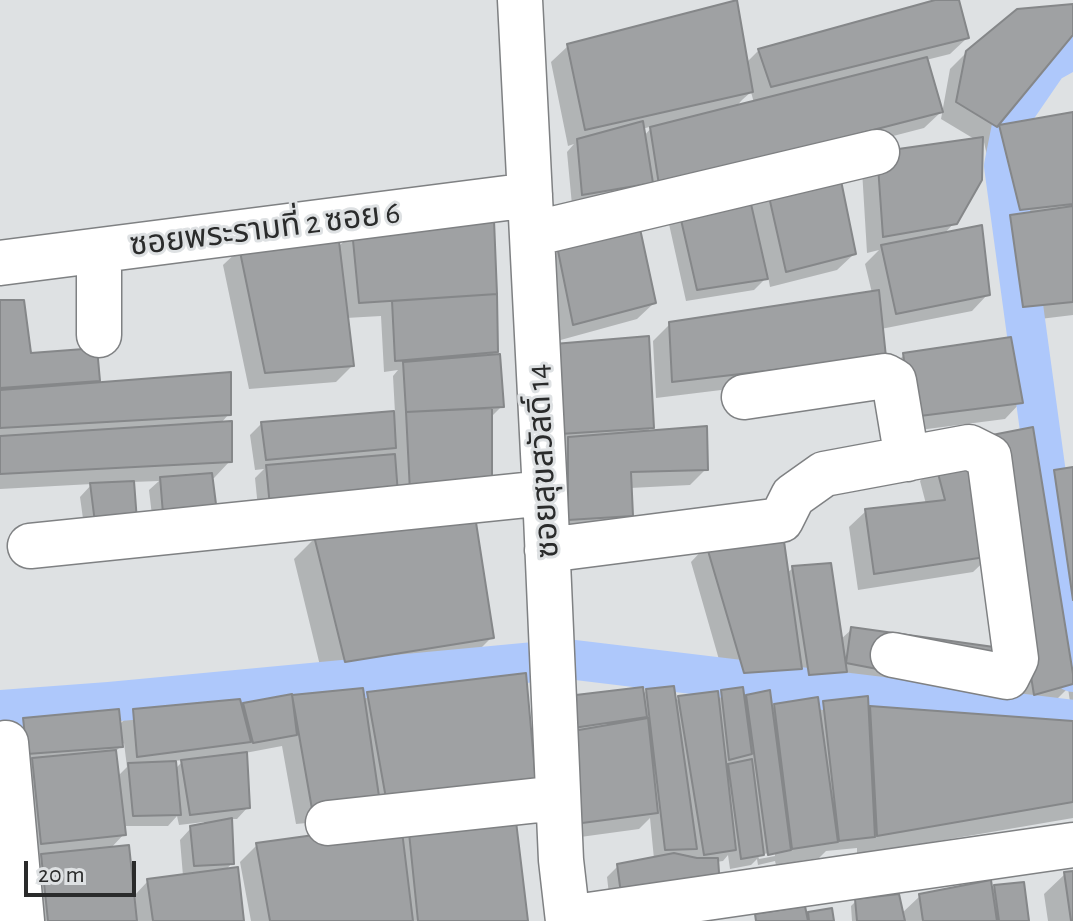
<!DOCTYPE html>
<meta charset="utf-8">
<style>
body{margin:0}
#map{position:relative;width:1073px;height:921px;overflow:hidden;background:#dee1e3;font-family:"Alegreya Sans",sans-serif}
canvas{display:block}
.scale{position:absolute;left:24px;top:861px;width:112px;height:36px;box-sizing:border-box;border:4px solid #2a2b2b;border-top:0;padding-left:10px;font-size:24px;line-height:28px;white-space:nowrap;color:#2a2b2b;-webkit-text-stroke:6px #dee1e3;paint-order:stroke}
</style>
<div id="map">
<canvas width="1073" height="921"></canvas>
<div class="scale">20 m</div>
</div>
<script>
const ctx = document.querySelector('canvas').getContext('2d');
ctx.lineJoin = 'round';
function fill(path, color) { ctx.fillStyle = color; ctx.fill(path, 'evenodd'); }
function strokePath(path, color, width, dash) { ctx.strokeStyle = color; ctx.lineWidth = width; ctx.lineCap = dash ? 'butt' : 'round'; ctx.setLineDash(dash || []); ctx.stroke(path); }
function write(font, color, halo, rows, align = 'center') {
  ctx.font = font + ' "Alegreya Sans","Noto Sans Thai",sans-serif'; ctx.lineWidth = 6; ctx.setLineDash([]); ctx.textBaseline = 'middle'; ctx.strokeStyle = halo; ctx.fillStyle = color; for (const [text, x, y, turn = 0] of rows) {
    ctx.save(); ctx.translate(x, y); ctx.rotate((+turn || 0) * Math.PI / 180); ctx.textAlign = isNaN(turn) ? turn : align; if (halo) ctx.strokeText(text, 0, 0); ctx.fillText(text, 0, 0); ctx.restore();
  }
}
fill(new Path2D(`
 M 942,0 L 957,0 L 967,38 L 950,54 L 926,60 L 941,112 L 924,128 L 643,201 L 572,205 L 567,152 L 574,144 L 568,146 L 551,62 L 568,46 L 746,63 L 759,50 ZM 751,92 L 754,103 L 735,108 L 742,100 ZM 653,126 L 643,137 L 642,129 Z
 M 1073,6 L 1073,32 L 994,128 L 1073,114 L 1073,315 L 1007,323 L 994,233 L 1003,224 L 983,138 L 955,222 L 943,235 L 988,294 L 972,311 L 881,329 L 868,372 L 656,398 L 653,341 L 670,324 L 872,293 L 865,264 L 879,250 L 867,253 L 862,170 L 976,140 L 941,119 L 950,69 L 967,52 Z
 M 766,180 L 854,254 L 837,270 L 770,287 L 768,276 L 754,290 L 686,301 L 669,224 L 680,213 Z
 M 353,232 L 495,294 L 495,351 L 490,357 L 501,407 L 490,418 L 490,485 L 259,518 L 255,478 L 264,469 L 255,470 L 250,435 L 261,424 L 395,413 L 393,376 L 398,370 L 384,372 L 381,316 L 346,318 L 352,366 L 336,382 L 249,389 L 223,265 L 240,249 L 338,247 Z
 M 558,248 L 654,303 L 637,319 L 557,341 L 541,265 Z
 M 0,302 L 30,355 L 98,380 L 92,385 L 229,414 L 220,424 L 230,461 L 214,478 L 211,478 L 153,524 L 149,490 L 159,481 L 132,482 L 85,533 L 80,497 L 92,484 L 0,489 Z
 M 904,355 L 1021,402 L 1005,419 L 896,433 L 887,372 Z
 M 539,363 L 652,427 L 645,433 L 706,469 L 690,485 L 630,488 L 631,516 L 615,532 L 552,535 Z
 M 936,464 L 1041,486 L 1055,472 L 1073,469 L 1073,818 L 857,855 L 857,848 L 826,851 L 819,858 L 776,865 L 775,861 L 758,865 L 757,859 L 751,865 L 730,869 L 728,855 L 723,861 L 716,862 L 611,912 L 607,877 L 618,866 L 654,859 L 650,818 L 639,829 L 551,841 L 549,738 L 642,695 L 647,690 L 675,702 L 679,698 L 716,697 L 722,691 L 728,691 L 691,562 L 707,545 L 786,574 L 793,568 L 840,640 L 852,629 L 984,689 L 973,700 L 842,675 L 834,682 L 798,686 L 796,672 L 784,685 L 741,687 L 743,701 L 747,697 L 771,710 L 775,706 L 818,710 L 824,703 L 867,713 L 871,708 L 1073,723 L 1068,688 L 1056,700 L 1018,710 L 993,553 L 973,572 L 858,590 L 849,527 L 866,511 L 926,504 L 920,481 ZM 775,852 L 775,856 L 759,859 L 758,855 Z
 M 315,538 L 492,637 L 471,658 L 324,682 L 294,559 Z
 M 524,675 L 361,818 L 296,824 L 282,746 L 245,753 L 248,807 L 237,819 L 230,819 L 232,863 L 225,871 L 242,921 L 26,921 L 21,876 L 40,858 L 25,859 L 13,731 L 24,719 L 119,725 L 134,710 L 241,708 L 244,705 L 291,700 L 293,697 L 362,700 L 368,694 ZM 124,743 L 127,767 L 117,777 L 114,753 ZM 184,760 L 175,769 L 174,761 ZM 177,816 L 179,825 L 204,822 L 204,826 L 191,828 L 180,840 L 183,876 L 148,881 L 133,897 L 110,849 L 124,834 L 123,826 L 168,826 Z
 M 409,825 L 526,921 L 251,921 L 240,862 L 257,845 Z
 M 1073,873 L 1073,921 L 1048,921 L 1044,894 L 1065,874 Z
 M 995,887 L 1027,921 L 852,921 L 851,906 L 856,901 L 901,914 L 920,896 L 991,892 Z`), '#0003');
strokePath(new Path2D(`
 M 1073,49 L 1048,63 L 1015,111 L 1004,166 L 1073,672
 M 0,710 L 109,702 L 567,659 L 1073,720`), '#aec8fb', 40);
const building = new Path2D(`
 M 737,0 L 753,92 L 585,130 L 567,44 Z
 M 935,0 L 959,0 L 969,38 L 771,87 L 758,49 Z
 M 1073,4 L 1073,35 L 997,127 L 956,102 L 966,51 L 1017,9 Z
 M 927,57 L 943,112 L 659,185 L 650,127 Z
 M 1073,112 L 1073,204 L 1020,210 L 999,125 Z
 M 643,121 L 653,183 L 582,195 L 577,139 Z
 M 983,137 L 982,180 L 957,224 L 883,237 L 877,152 Z
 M 837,161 L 856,254 L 786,272 L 765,179 Z
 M 749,195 L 768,279 L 697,290 L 679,211 Z
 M 1073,206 L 1073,302 L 1023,307 L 1010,215 Z
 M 494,220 L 497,294 L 359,303 L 352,230 Z
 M 639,224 L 656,303 L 573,325 L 557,246 Z
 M 982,225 L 990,295 L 896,314 L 881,245 Z
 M 338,233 L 354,366 L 265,373 L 239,247 Z
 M 879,290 L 886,357 L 672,382 L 669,322 Z
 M 497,294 L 498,352 L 395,361 L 392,301 Z
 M 0,300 L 24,300 L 31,353 L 97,348 L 100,381 L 0,388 Z
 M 649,336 L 654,428 L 560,434 L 554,344 Z
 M 1011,337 L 1023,403 L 912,417 L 903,353 Z
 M 500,354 L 504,407 L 406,412 L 403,362 Z
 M 231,372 L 231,415 L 0,428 L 0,390 Z
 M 492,408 L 492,486 L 410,492 L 406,412 Z
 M 394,411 L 396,448 L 266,460 L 261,422 Z
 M 232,421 L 232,462 L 0,474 L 0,436 Z
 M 707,426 L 708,470 L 631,472 L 633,516 L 568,520 L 568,437 Z
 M 1033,427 L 1073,674 L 1073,684 L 1034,695 L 992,435 Z
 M 969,447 L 992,556 L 874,574 L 865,509 L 945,500 L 935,462 Z
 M 395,454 L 398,494 L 270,507 L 266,465 Z
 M 1073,467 L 1073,600 L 1054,470 Z
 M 212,473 L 217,512 L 163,514 L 160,477 Z
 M 134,481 L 137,521 L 95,523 L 90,483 Z
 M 475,516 L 494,638 L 345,662 L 314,536 Z
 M 781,520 L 802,669 L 744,673 L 706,544 Z
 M 831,563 L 847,672 L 809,675 L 792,566 Z
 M 851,627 L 994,647 L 986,690 L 846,663 Z
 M 526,673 L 536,784 L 387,804 L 367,692 Z
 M 674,686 L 697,849 L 665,850 L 646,689 Z
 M 643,687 L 647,717 L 560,730 L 559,697 Z
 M 743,687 L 752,754 L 729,760 L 721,690 Z
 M 363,688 L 380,803 L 312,809 L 292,695 Z
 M 770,690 L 791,850 L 768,855 L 746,695 Z
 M 718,691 L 736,850 L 704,855 L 678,696 Z
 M 292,694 L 297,735 L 253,743 L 243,703 Z
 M 868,696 L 875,837 L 839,841 L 823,701 Z
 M 818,697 L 838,842 L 792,849 L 774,704 Z
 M 240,699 L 251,742 L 137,757 L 133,709 Z
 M 870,706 L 1073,721 L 1073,802 L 877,836 Z
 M 119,709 L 123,747 L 27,754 L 23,718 Z
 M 648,718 L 658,813 L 567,825 L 550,735 Z
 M 116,750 L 126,835 L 41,844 L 32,758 Z
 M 247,752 L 250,808 L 190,815 L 181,760 Z
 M 752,759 L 764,855 L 741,859 L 728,764 Z
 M 176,761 L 181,815 L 133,816 L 128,763 Z
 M 515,813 L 528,921 L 418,921 L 408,823 Z
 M 232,818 L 234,864 L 194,866 L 190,826 Z
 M 401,823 L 413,921 L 270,921 L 256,843 Z
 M 129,845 L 137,921 L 48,921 L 41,854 Z
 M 674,853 L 697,858 L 718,858 L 720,887 L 622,901 L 617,864 Z
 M 238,867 L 244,921 L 153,921 L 147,879 Z
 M 1073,871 L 1073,921 L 1071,921 L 1064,872 Z
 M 991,880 L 997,921 L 923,921 L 919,894 Z
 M 1024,882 L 1029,921 L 999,921 L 994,885 Z
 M 899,894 L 905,921 L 857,921 L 855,899 Z
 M 805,906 L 808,921 L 756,921 L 755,914 Z
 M 832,908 L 834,921 L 809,921 L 808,912 Z`);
fill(building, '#9fa1a3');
strokePath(building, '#858789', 2);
const minor = new Path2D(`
 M 520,0 L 545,493 L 561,860 L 568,921
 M 532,234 L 877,152
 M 99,251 L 99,335
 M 0,263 L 530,195
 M 744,397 L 885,376 L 894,381 L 907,459
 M 30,546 L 545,493
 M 547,550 L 781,520 L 793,496 L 824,474 L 969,447 L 989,457 L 1016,659 L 1007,677 L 893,655
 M 6,743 L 22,921
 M 328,823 L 558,798
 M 568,918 L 1073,845`);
strokePath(minor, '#7f8183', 47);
strokePath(minor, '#fff', 44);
write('32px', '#2a2b2b', '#dee1e3', [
 ["ซอยพระรามที่ 2 ซอย 6",265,229,-7],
 ["ซอยสุขสวัสดิ์ 14",543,461,-93]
]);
</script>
